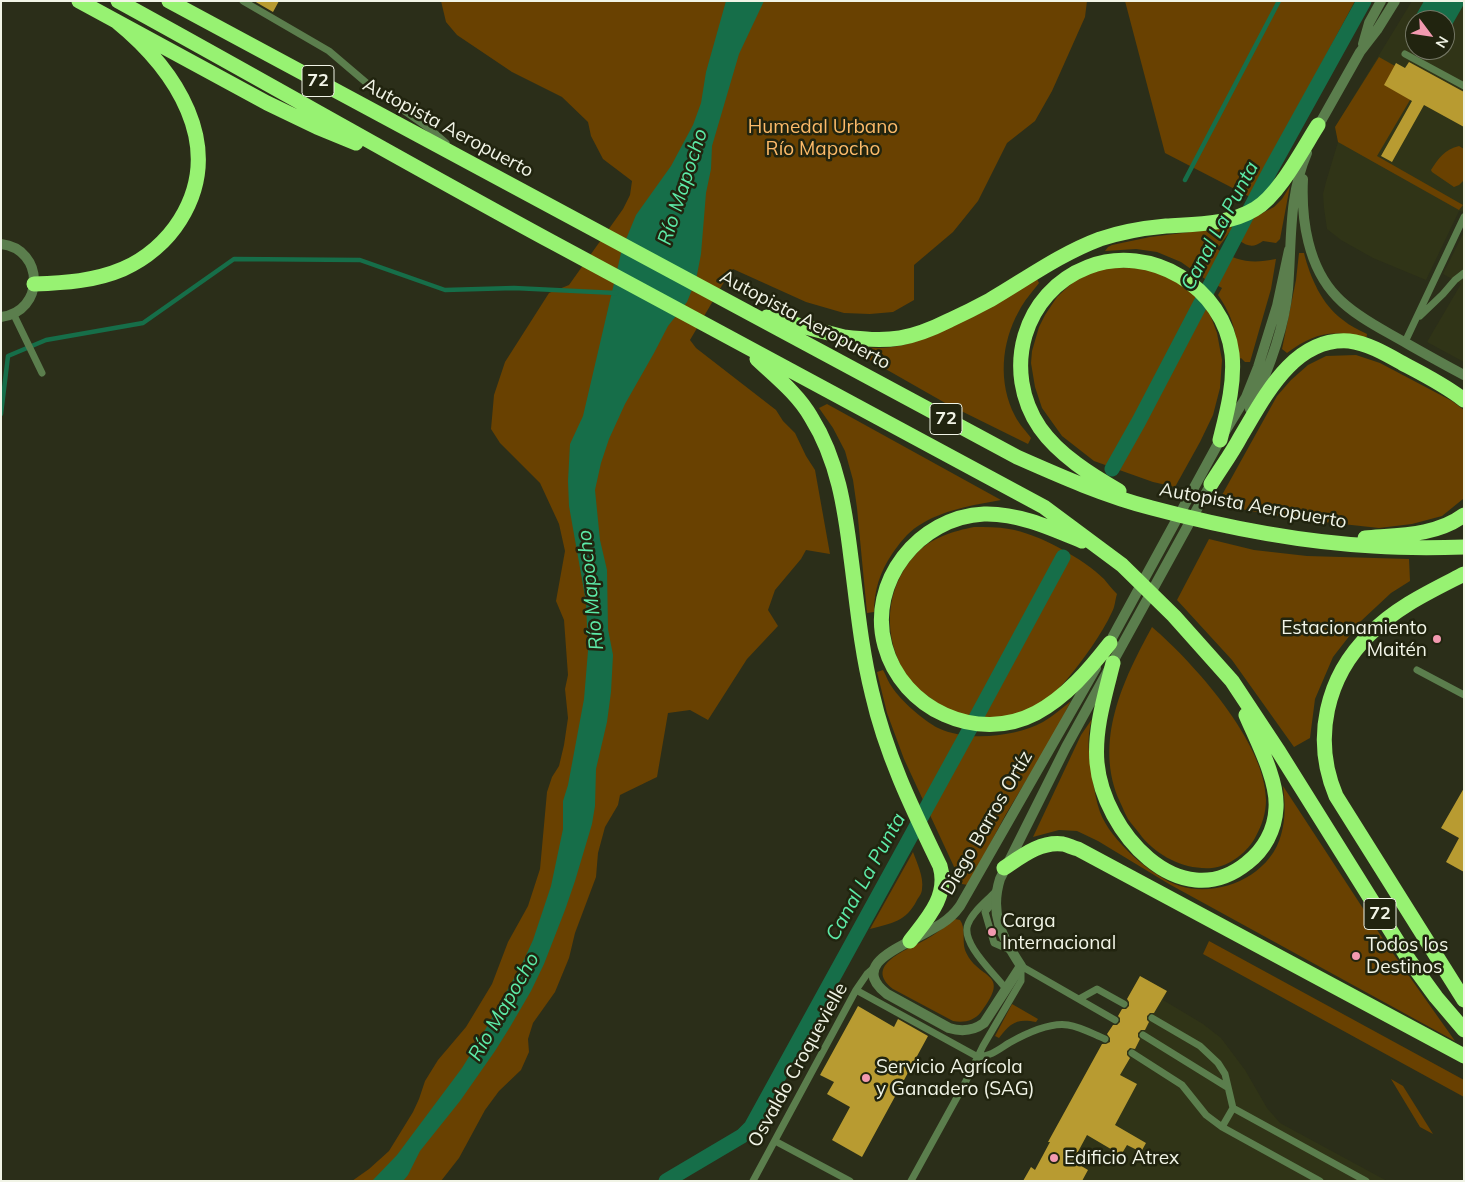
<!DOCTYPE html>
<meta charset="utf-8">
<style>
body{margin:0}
#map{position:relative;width:1465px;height:1182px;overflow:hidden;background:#2b2e19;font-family:Mulish,sans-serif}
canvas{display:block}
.frame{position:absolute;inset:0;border:2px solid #f1f4e6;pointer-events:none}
.north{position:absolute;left:1405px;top:10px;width:50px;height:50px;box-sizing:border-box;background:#21240f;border:1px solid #747765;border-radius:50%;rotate:121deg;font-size:14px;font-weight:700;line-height:20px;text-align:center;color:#f1f4e6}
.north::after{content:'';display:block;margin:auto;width:18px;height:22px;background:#f29ab0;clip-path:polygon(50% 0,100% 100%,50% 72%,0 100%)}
</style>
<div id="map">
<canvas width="1465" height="1182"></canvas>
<div class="frame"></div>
<div class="north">N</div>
</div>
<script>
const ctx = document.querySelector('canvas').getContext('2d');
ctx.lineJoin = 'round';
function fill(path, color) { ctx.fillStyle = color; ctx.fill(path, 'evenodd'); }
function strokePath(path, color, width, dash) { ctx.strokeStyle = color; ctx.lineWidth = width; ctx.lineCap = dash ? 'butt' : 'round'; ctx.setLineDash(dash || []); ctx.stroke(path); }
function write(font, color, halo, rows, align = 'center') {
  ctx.font = font + ' Mulish,sans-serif'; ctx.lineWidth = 5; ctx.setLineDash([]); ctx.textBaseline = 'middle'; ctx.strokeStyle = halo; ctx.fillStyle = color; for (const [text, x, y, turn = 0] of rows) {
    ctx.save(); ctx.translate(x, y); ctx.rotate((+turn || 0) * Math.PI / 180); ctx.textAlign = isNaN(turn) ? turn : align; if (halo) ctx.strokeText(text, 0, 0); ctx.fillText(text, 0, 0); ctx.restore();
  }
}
fill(new Path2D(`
 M 1412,1 L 1464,1 L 1464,212 L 1459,211 L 1426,280 L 1373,258 L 1341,240 L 1327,229 L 1324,208 L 1323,194 L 1326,182 L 1338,142 L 1335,127 ZM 1415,20 L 1445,20 L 1445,50 L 1415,50 Z
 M 1464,232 L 1464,362 L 1427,342 L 1461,284 L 1443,274 Z
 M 1140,976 L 1167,991 L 1163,1000 L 1203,1024 L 1221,1038 L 1245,1070 L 1267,1108 L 1280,1123 L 1387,1181 L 1023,1181 L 1031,1167 L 1035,1169 L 1047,1147 L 1048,1142 Z`), '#303417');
fill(new Path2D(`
 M 441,1 L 1087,1 L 1085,17 L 1052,91 L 1035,121 L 1007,143 L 978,201 L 953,232 L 914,265 L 914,300 L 893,312 L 870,314 L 844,313 L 806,302 L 733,269 L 727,277 L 690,340 L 696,348 L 776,410 L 783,421 L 795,433 L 806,456 L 815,470 L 830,554 L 806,550 L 801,559 L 775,590 L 768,610 L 778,626 L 747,659 L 708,720 L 690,710 L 668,713 L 657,777 L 620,795 L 618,805 L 605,827 L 598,853 L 596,877 L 575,933 L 569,958 L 555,992 L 533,1023 L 528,1039 L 529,1052 L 521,1070 L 499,1091 L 485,1110 L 459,1158 L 441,1181 L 352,1181 L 369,1169 L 389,1151 L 413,1112 L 419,1099 L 425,1081 L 438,1060 L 466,1027 L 492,984 L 508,942 L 528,906 L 540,869 L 547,792 L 552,777 L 559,766 L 564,745 L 568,718 L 565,689 L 568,675 L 564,620 L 556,601 L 565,551 L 559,524 L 540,483 L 500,443 L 491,429 L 494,395 L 505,362 L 549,293 L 569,285 L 623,209 L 630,195 L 632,181 L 603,159 L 591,136 L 588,122 L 562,97 L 512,72 L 457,35 L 446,22 Z
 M 1125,1 L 1355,1 L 1250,197 L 1165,153 Z
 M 1379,57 L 1395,66 L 1410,100 L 1377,156 L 1463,205 L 1459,210 L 1338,142 L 1335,127 Z
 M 1459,146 L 1464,149 L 1464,180 L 1459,185 L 1454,187 L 1432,172 L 1431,170 C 1438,159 1445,149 1459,146 Z
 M 1290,186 L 1280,239 L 1276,243 L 1263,241 C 1249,252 1241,241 1229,233 L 1217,249 C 1238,262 1252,264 1276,259 L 1271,289 L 1250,362 L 1245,362 L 1241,358 L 1238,360 C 1237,333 1233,317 1218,295 L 1222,288 L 1205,279 L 1181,262 L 1157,252 L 1136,249 L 1105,251 L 1108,247 L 1112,245 L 1150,237 L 1231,227 L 1241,233 L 1251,219 L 1274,207 L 1282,199 Z
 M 1299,253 L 1304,253 C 1310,277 1322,305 1343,320 C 1350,326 1359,330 1367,334 L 1366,340 C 1334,328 1314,333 1287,353 L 1282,349 L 1296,280 Z
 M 1111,267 L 1154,269 L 1194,291 L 1208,309 L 1217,333 L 1222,360 L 1220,388 L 1213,415 L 1200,442 L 1175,487 L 1153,482 L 1094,461 L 1062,436 L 1042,408 L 1035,387 L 1031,363 L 1032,351 L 1039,327 L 1045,315 L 1057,297 L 1073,282 L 1090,272 Z
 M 1037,279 L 1039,283 C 1032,292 1024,301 1019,311 C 1001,343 998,383 1015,416 C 1019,424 1026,431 1031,438 L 1028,444 L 947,404 L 854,351 L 855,346 C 903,354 932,336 972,314 C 994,302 1015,290 1037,279 Z
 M 1356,355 L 1380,363 L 1452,401 L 1464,410 L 1464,498 L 1463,499 L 1442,516 L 1412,524 L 1379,528 L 1324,522 L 1266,514 L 1217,504 L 1277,396 L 1291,380 L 1308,365 L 1326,356 Z
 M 827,404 L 1001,500 C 973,505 942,510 918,526 C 907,533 899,544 892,554 C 880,572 874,590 874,612 L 867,613 L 857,508 L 853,480 L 845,451 L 833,428 L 819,408 Z
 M 974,527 C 985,527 998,527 1009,529 C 1037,533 1084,559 1104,579 C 1108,584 1112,589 1117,594 C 1115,600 1115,607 1112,612 C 1102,634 1083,660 1068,678 C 1058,690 1047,701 1033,708 C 1008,722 971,721 945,708 C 941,706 936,702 932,699 C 924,693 913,686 907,676 C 882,638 884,588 916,554 C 930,538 954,531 974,527 Z
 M 1209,539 L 1254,550 L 1307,556 L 1409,559 L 1410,581 L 1391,593 L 1361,621 L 1333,657 L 1315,699 L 1310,738 L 1294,747 L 1232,660 L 1177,600 Z
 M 1152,627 C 1193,662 1266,743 1266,800 C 1266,813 1262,825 1256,836 C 1248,852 1230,866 1212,868 C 1185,870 1159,857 1142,837 C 1138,831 1132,825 1128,819 C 1125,814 1123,808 1120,802 C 1093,742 1123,680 1152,627 Z
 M 883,670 C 886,675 888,682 892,687 C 901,701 923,720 938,728 C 967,742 1015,737 1043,722 C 1053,716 1062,708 1071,701 L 1049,743 L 1006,814 L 968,885 L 962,884 L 904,759 L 887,713 L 877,672 Z
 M 1092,719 C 1086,738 1089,756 1092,775 C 1094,788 1096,801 1100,812 C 1110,840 1152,877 1180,886 C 1219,898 1270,876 1281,835 C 1286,818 1285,802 1283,786 L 1385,942 L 1455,1041 L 1169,884 L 1098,841 L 1077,831 L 1059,830 L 1033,837 L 1081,735 Z
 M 913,852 C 917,863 924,877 922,889 C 922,893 919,897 917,900 C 906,922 892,923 870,929 Z
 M 955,919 L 960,920 C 966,928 962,940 965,950 C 977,981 1013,970 981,1012 C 974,1021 964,1023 953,1021 L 893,989 C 862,965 909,949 925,940 C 936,934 945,926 955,919 Z
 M 1209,941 L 1464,1080 L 1464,1097 L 1203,954 Z
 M 1012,1004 L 1038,1019 L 1036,1022 C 1017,1018 1010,1023 999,1038 L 995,1036 Z
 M 1391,1079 L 1403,1086 L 1433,1134 L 1420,1127 Z`), '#694101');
fill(new Path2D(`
 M 726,1 L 764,1 L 739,54 L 712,146 L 711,169 L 706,193 L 701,254 L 696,280 L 687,302 L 668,326 L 654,353 L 625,404 L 609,439 L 601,463 L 595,490 L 600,540 L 607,570 L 608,629 L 613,655 L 611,692 L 607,722 L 596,769 L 595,806 L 592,824 L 575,881 L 565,910 L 544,964 L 531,991 L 510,1027 L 495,1051 L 460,1101 L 420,1151 L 408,1175 L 403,1181 L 372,1181 L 397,1155 L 462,1068 L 480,1039 L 522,964 L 533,940 L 551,886 L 563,829 L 563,801 L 568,785 L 584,699 L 588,651 L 586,602 L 569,506 L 568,481 L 570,444 L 583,416 L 622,249 L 636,215 L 671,166 L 693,125 L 701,103 L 706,72 Z
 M 1424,1 L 1464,1 L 1464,4 L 1448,32 L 1445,31 L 1445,20 L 1426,20 L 1416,15 Z`), '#166e49');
strokePath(new Path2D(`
 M 1185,180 L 1279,1
 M 1,414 L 8,356 L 46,340 L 143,323 L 234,259 L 360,260 L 445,290 L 514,288 L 616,293`), '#166e49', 4.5);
strokePath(new Path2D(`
 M 1112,469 L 1139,421 L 1271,169 L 1364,1
 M 666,1181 L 742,1136 L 751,1127 L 978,714 L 1063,557`), '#166e49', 15);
fill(new Path2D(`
 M 254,1 L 279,1 L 273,12 Z
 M 1409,62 L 1464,92 L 1464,127 L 1424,105 L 1392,162 L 1381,156 L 1412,101 L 1384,85 L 1396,63 L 1405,68 Z
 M 1464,788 L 1464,872 L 1446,862 L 1459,838 L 1441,828 Z
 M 1140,976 L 1167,991 L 1154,1013 L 1150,1013 L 1147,1016 L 1147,1020 L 1149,1022 L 1145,1030 L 1141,1030 L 1138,1033 L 1138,1037 L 1140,1039 L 1135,1049 L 1130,1048 L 1127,1051 L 1127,1055 L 1130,1058 L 1120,1075 L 1137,1084 L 1115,1125 L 1146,1143 L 1141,1152 L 1127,1145 L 1121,1155 L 1087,1135 L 1073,1161 L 1088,1170 L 1082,1181 L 1023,1181 L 1031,1167 L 1035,1170 L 1050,1142 L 1048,1142 L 1102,1044 L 1106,1044 L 1110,1042 L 1110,1038 L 1107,1034 L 1113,1025 L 1117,1025 L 1120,1022 L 1120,1018 L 1118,1016 L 1122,1009 L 1126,1009 L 1129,1006 L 1129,1002 L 1127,999 Z
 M 858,1006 L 894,1027 L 898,1019 L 928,1036 L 862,1157 L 832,1140 L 850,1107 L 827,1094 L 834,1082 L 820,1075 Z`), '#b89b31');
strokePath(new Path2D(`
 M 243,1 L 329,51 L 376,91 L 431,130 L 446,143
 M 1405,54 L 1464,86
 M 13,313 L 42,373
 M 1420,316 L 1443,294 L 1455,280 L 1464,273
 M 1405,342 L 1464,217
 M 1417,670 L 1464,695
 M 996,891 C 987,901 973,911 968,924 C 960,943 995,974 1006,989
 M 995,900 L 985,912 L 994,943 L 1010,950
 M 856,990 L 978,1057
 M 1079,999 L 1097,989 L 1124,1004
 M 1152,1018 L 1200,1046 L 1218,1063 L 1225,1074 L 1233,1108 L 1366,1181
 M 1143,1035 L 1227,1087
 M 1132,1053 L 1182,1085 L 1206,1115 L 1222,1127 L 1320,1181
 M 978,1057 C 991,1056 998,1050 1009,1043 C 1025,1034 1049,1022 1068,1025 C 1081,1027 1093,1034 1105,1039
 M 1222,1127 L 1233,1108
 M 775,1141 L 850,1181
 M 753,1181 L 856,990 L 867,974 L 875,967
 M 911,1181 L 966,1081 L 983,1046 L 1021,981 L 1021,966 L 1115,1020`), '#5b7e4d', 7);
strokePath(new Path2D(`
 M 1363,44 L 1369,23 L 1381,1
 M 1316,130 L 1360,52 L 1377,30 L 1395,1
 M 1303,179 C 1301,220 1308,267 1337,297 C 1351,312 1372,324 1390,334 C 1415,348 1439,362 1464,375
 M 1,244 C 45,249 45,312 1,317
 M 1250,409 C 1268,372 1284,331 1288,289 C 1292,242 1288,197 1307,153
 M 1106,649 L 1220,440 L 1246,397 L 1258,367 L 1277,306 L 1289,250
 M 1096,668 L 960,906 C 955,913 949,919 941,924 C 931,930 920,936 910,941 C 887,953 855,969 887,994 L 949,1028 C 962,1032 973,1031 984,1023 L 1021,966 C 1002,937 989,914 1000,879 L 1066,747 L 1213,480`), '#5b7e4d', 10);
strokePath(new Path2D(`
 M 79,1 L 267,103 L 317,127 L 356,143
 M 118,1 C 264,81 408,164 554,243 C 717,332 881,418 1044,507 L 1122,565 L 1174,616 L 1232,681 L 1279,752 L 1409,960 L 1436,997 L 1464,1030
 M 169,1 L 1017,457 C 1060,476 1105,496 1152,508 C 1223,527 1299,542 1373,546 C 1403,548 1433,548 1464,547
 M 34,284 C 65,283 95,281 123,269 C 146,259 167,241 180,220 C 227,145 175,69 116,21
 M 767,317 L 844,337 C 862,339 881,341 900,338 C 918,335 934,328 950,320 C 963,314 977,307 990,300 C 1026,279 1060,254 1100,239 C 1121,232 1144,228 1166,226 C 1195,224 1229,225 1255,209 C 1279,195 1302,150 1318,125
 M 757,359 C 776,377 798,394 811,417 C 838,460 845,509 851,558 C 857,603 861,649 872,693 C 886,755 913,810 940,866 C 949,896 927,919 910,941
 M 1211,484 C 1221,468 1232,453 1241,436 C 1265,396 1294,337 1349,341 C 1367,343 1386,354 1402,363 C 1423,374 1445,385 1464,400
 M 1119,491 C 1091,475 1059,455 1040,428 C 1001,371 1023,292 1088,267 C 1150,243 1224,287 1232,354 C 1235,383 1227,412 1220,440
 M 1365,538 C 1398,535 1436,536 1464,515
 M 1082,541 C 1051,528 1018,513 984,514 C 919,517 867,582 885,646 C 902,709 977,744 1036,713 C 1066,697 1089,670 1110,643
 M 1464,574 C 1431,591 1396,607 1370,634 C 1326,677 1312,739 1336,796 L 1464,1000
 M 1113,663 C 1105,695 1094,730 1097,763 C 1103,830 1179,918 1247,863 C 1264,850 1275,830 1276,808 C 1278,780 1257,741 1246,715
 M 1004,868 C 1022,856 1041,841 1063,844 C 1068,845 1073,848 1078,849 L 1464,1056`), '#97f272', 15);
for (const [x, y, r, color] of [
 [1437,639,5,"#f29ab0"],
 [992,932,5,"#f29ab0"],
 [1356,956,5,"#f29ab0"],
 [866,1078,5,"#f29ab0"],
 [1054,1158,5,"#f29ab0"]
]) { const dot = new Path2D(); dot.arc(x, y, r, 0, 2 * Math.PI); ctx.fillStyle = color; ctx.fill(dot); strokePath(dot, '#21240f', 2); }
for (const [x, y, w] of [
 [318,81,32],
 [946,419,32],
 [1380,914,32]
]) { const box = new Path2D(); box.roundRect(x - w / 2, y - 15.5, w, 31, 4); ctx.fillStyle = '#21240f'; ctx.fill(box); strokePath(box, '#f1f4e6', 1); }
write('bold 18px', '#f1f4e6', null, [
 ["72",318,81],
 ["72",946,419],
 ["72",1380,914]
]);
write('19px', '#fcba69', '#21240f', [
 ["Humedal Urbano",823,127],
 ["Río Mapocho",823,149]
]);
write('19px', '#f1f4e6', '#21240f', [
 ["Autopista Aeropuerto",448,128,28],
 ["Autopista Aeropuerto",805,320,28],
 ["Autopista Aeropuerto",1253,506,10],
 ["Diego Barros Ortíz",987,823,-60],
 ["Osvaldo Croquevielle",798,1065,-61]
]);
write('19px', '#f1f4e6', '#21240f', [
 ["Estacionamiento",1427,628,"right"],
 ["Maitén",1427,650,"right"],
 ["Carga",1002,921],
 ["Internacional",1002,943],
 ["Todos los",1366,945],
 ["Destinos",1366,967],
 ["Servicio Agrícola",876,1067],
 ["y Ganadero (SAG)",876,1089],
 ["Edificio Atrex",1064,1158]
], 'left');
write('italic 20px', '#5deba8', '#21240f', [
 ["Río Mapocho",683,187,-72],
 ["Canal La Punta",1220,226,-62],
 ["Río Mapocho",591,590,-96],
 ["Canal La Punta",866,877,-61],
 ["Río Mapocho",504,1007,-60]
]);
</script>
